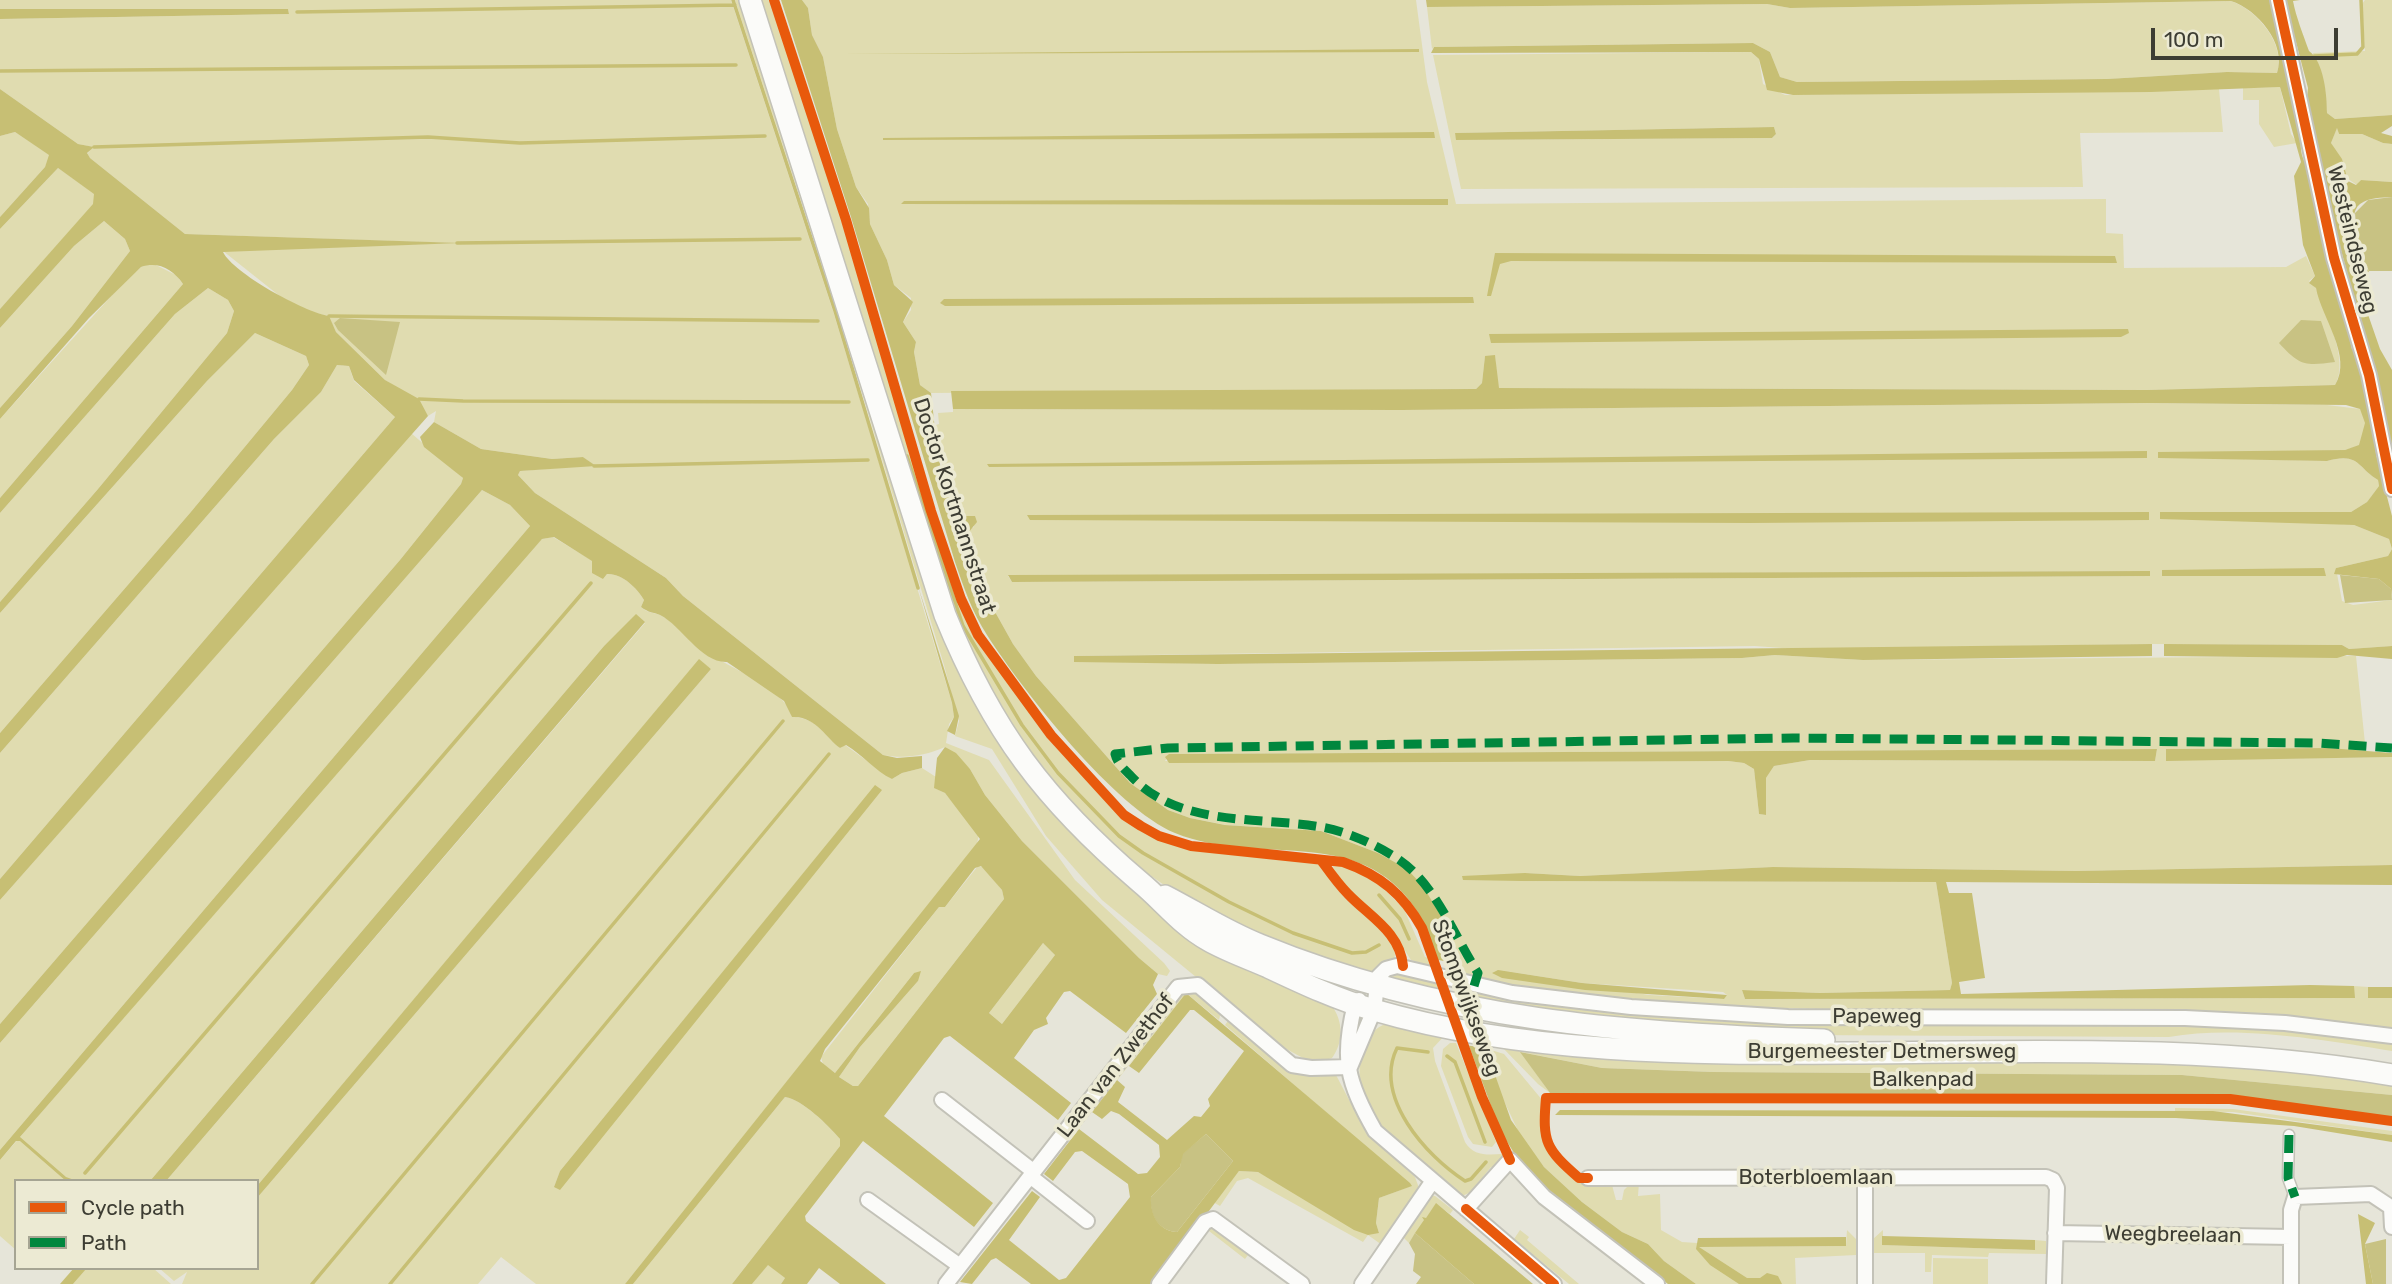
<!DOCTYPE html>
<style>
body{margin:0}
#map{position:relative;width:2392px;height:1284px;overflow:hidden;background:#e6e5d9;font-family:Rubik,sans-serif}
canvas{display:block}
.legend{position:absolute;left:14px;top:1179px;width:245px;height:91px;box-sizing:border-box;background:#ecead3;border:2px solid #a6a593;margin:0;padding:9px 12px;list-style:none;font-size:21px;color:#3d3d33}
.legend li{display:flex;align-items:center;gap:14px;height:35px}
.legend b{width:35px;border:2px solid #a6a593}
.scale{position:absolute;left:2151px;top:28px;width:187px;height:32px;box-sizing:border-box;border:4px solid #3d3d33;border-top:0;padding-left:9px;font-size:21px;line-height:24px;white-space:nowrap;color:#3d3d33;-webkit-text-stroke:5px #ecead3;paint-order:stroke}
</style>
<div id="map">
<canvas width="2392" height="1284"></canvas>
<ul class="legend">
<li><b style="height:9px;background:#e8590c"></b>Cycle path</li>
<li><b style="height:9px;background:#00873e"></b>Path</li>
</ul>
<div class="scale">100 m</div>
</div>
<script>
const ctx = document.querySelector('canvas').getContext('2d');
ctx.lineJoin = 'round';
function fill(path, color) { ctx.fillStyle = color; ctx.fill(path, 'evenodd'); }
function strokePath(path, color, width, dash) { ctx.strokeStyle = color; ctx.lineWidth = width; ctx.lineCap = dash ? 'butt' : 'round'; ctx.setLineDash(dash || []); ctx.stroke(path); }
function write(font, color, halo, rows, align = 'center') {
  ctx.font = font + ' Rubik,sans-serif'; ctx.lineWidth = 7; ctx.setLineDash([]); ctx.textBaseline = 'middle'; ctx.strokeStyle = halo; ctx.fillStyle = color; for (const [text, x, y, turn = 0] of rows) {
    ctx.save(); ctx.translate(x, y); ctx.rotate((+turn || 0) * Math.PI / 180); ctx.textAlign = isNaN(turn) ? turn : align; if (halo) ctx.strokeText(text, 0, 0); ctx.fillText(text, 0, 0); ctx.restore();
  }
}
fill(new Path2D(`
 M 0,0 L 731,0 L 833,311 L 952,703 L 954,717 L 949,724 L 946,743 L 989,760 L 1075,880 L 1164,963 L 1170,971 L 1167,976 L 1158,974 L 1139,958 L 1022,841 L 985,795 L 970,769 L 945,747 C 924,756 905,759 883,755 L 683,596 L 666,578 L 535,493 L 518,475 L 520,471 L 594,465 L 583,457 L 552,459 L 481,449 L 434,422 L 436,411 L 428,416 L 412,397 L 385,380 L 336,332 L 328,316 L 301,309 L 286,301 L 223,251 L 452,243 L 185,234 L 90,158 L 87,154 L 93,147 L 78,144 L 0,89 L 0,19 L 289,14 L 288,9 L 0,9 Z
 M 735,0 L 744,0 L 938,618 L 1065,825 L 1332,1006 C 1343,1021 1344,1042 1332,1058 L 1314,1064 L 1279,1045 L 1102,900 L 1046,836 L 992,749 L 955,736 L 959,721 L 944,665 L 837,310 Z
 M 758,0 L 771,0 L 852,251 L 928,512 L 971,631 L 1048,739 L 1123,819 L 1159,840 L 1185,848 L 1316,862 C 1328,871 1334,886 1344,897 C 1357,912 1403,937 1394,960 L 1370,973 L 1284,949 L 1183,898 L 1141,869 L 1064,799 L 994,704 L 953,615 Z
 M 802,0 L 1416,0 L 1427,82 L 1456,204 L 2106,199 L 2106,233 L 2123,234 L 2124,268 L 2286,267 L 2306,256 L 2315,276 L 2309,281 L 2316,288 C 2325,314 2350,360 2335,385 L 2147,390 L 1498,388 L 1495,356 L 1485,356 L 1482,383 L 1476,389 L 931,393 L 920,385 L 914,352 L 916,342 L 903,322 L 911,310 L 911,298 L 894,285 L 887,260 L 870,224 L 868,204 L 856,187 L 837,129 L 823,57 L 812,35 L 808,8 Z
 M 2365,0 L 2392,0 L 2392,115 L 2335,119 L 2327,113 L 2325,89 L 2313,53 L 2365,51 L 2362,4 Z
 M 2231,1 C 2257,10 2286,44 2277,73 L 2227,72 L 2107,79 L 1797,82 L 1780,77 L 1770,52 L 1753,43 L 1434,47 L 1432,49 L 1427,7 L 1767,4 L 1790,8 Z
 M 1751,52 L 1759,59 L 1763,84 L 1785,95 L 2219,89 L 2223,132 L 2080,133 L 2083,187 L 1461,189 L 1433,55 ZM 1774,127 L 1776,134 L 1772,138 L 1457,140 L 1455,133 Z
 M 2280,87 L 2291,134 L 2297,143 L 2274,147 L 2259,124 L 2259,100 L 2243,100 L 2243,88 Z
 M 2337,127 L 2339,134 L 2362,134 L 2383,143 L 2392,144 L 2392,182 L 2361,180 L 2357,185 L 2345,177 L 2331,143 Z
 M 15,132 L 50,155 L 45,167 L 0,217 L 0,136 Z
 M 58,168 L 94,193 L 94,204 L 0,309 L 0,229 Z
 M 104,221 L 125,239 L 130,251 L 72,326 L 0,408 L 0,328 L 74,246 Z
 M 152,263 L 176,275 L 183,284 L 0,498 L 0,419 L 123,283 L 141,267 Z
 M 208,288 L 228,300 L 234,311 L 227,333 L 98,489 L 0,602 L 0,513 L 175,314 Z
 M 255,333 L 306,356 L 309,365 L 292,390 L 190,513 L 0,733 L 0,613 L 207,381 Z
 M 337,365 L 349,366 L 354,381 L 395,417 L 0,879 L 0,753 L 274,439 L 321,392 Z
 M 2147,403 L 2327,405 L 2360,409 C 2369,419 2365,435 2359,446 L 2345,450 L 2158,457 L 2327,461 C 2360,452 2357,468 2378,480 L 2379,486 L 2367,502 L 2351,512 L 2161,512 L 2354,525 L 2389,539 L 2392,549 L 2388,556 L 2336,568 L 2342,601 L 2353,605 L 2392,600 L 2392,646 L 2349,649 L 2342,645 L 2152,644 L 1796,649 L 1755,646 L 1074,656 L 1074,661 L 1218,664 L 1742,658 L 1775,655 L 1863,660 L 2356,656 L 2366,753 L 2329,748 L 2167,749 L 2166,760 L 2392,757 L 2392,865 L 2076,871 L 1773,867 L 1580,876 L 1525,873 L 1522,881 L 1936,882 L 1952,983 L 1950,990 L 1820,993 L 1742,990 L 1745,999 L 2354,998 L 2354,986 L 2368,987 L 2368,998 L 2392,998 L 2392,1032 L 2217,1013 L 2152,1010 C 1918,1007 1682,1021 1451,974 L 1442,950 L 1449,940 L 1449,934 L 1423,886 L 1378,853 L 1321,831 L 1226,825 L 1190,818 L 1168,810 L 1130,783 L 1036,676 L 1013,644 L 989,601 L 984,579 L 973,569 L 968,558 L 964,538 L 966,531 L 974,527 L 975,516 L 964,516 L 953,507 L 935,436 L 936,425 L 939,424 L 938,413 L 953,412 L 953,409 L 1401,410 ZM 2150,571 L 2150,576 L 1012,582 L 1008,576 ZM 2157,749 L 2155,761 L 1810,760 L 1774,766 L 1766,778 L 1766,815 L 1759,814 L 1754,769 L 1744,763 L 1728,761 L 1165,761 L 1170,754 ZM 1498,970 L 1582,983 L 1723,992 L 1727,995 L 1723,999 L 1649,995 Z
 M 411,433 L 463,478 L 461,484 L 400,560 L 0,1024 L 0,900 Z
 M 482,490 L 510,505 L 530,526 L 0,1150 L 0,1043 Z
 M 553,537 L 593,561 L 603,579 L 607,574 C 622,573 637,588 644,600 L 641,607 C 649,614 653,612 660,615 C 678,624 691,644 707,653 C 728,666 789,692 792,717 C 804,716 822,726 830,735 C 835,740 833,743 840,748 L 845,745 L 892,779 L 902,773 L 922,768 L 936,777 L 935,788 L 945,793 L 979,834 L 977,844 L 625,1284 L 536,1284 L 501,1257 L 478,1284 L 182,1284 L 187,1272 L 174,1281 L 159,1268 L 257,1268 L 257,1198 L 711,669 L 699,660 L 257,1186 L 257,1181 L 166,1181 L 645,623 L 636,615 L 604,646 L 150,1181 L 16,1181 L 16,1250 L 0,1236 L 0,1160 L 525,556 L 542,539 ZM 864,799 L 554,1187 L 560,1171 Z
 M 1332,864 L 1352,868 L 1381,882 L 1380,885 L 1404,909 L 1425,957 L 1436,959 L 1441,971 L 1411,960 L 1392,930 L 1337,878 Z
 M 978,866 L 984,867 L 1002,890 L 1004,899 L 858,1086 L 853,1086 L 839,1077 L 860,1047 L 918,981 L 914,973 L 835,1073 L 823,1064 L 821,1057 L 939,907 L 945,907 Z
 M 1043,943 L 1055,955 L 1002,1024 L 989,1013 Z
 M 1397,972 C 1450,986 1503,998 1557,1006 C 1765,1036 1978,1020 2186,1025 C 2256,1027 2323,1034 2392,1042 L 2392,1051 C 2323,1040 2238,1025 2169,1037 L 1803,1035 L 1568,1017 L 1391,981 L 1393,974 Z
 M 1189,987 L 1221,1011 L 1219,1020 L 1186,993 L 1092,1112 L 1088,1109 L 1181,990 Z
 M 1228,1021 L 1233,1021 L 1294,1072 L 1336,1075 L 1366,1132 L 1415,1177 L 1419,1188 L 1382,1245 L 1368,1235 L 1363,1242 L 1248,1178 L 1237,1181 L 1220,1206 L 1213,1202 L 1239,1171 L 1258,1172 L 1379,1233 L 1376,1223 L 1379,1198 L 1411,1186 L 1225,1025 Z
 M 1392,1022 L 1446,1034 L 1433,1048 L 1435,1061 L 1465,1142 C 1473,1156 1487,1155 1502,1154 L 1505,1159 L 1496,1167 L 1491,1167 L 1471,1192 L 1460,1197 C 1421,1163 1342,1112 1363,1051 C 1369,1035 1375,1026 1392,1022 Z
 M 1450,1043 L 1456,1043 L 1496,1142 L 1492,1147 L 1473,1144 L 1468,1137 L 1441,1066 L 1443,1049 Z
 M 1478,1046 L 1504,1054 L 1543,1101 C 1539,1147 1547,1153 1580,1183 L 1584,1179 L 1612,1185 L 1616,1200 L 1622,1200 L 1624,1190 L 1633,1181 L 1639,1182 L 1638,1196 L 1660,1194 L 1661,1230 L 1682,1242 L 1697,1243 L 1699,1247 L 1846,1246 L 1847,1230 L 1856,1239 L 1856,1255 L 1795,1258 L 1796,1284 L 1696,1284 L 1664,1261 L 1648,1244 L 1622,1232 L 1582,1202 L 1544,1167 L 1521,1137 Z
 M 1502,1047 L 2138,1062 L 2308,1072 L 2392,1084 L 2392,1095 L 2182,1075 L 1714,1072 L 1602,1068 L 1521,1052 L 1550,1093 L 1538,1084 Z
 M 785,1097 C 803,1100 828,1125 840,1139 L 840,1146 L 732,1284 L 633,1284 Z
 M 2175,1108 L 2233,1109 L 2392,1131 L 2392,1135 L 2233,1112 L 2175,1111 Z
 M 1431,1196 L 1435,1196 L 1453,1210 L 1450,1214 L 1436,1204 L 1409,1243 L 1403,1237 Z
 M 1211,1228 L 1248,1255 L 1245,1259 L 1209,1231 Z
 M 1520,1230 L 1529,1237 L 1527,1240 L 1579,1284 L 1569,1284 L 1514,1239 Z
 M 1883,1230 L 1883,1245 L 2035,1250 L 2035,1240 L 2046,1241 L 2046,1254 L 1989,1253 L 1988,1257 L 1932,1255 L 1931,1272 L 1925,1272 L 1925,1253 L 1873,1253 L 1873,1239 Z
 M 1933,1258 L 1988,1259 L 1988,1284 L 1933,1284 Z
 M 768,1264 L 785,1278 L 781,1284 L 752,1284 Z
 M 87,1268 L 153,1268 L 171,1284 L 73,1284 Z`), '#e0dcb0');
fill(new Path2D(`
 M 2392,197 L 2392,271 L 2369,271 L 2358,251 L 2355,213 L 2368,200 Z
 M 340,318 L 400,322 L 386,375 L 338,330 L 334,323 Z
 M 2301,320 L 2321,321 L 2335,362 C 2305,366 2300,366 2279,343 Z
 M 2340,575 L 2379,579 L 2391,589 L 2392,600 L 2345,603 Z
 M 1520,1052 L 1602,1068 L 1713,1072 L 2182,1075 L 2392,1095 L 2392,1119 L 2228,1097 L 1860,1098 L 1550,1093 Z
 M 1206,1134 L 1233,1161 L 1177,1232 C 1159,1231 1149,1215 1151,1197 L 1180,1167 L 1182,1154 Z
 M 1415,1233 L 1474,1284 L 1416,1284 L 1421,1277 L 1413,1271 L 1415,1254 L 1409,1243 Z
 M 2386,1239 L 2386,1284 L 2373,1284 L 2365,1244 Z`), '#c8c283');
fill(new Path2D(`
 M 781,0 L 802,0 L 808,8 L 812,35 L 823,57 L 837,129 L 856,187 L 869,208 L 870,224 L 887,260 L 894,285 L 913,302 L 903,322 L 916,342 L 914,352 L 920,385 L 931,393 C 935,421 938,501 964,516 L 975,516 L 977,522 L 964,538 L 968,558 L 973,569 L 984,578 L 989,601 L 1013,644 L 1036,676 L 1130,783 L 1168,810 L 1190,818 L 1225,825 L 1321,831 L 1378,853 L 1407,869 L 1423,886 L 1442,918 L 1450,940 L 1443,950 L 1480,1053 L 1488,1055 L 1511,1120 L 1544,1167 L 1582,1202 L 1622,1232 L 1648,1244 L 1664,1261 L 1696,1284 L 1668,1284 L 1548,1191 L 1522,1166 L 1500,1130 L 1423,921 C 1367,819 1264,869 1175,833 C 1115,808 1023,691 987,635 C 972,612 964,588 955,562 L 851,217 Z
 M 1426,0 L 2272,0 L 2303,131 C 2299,145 2300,157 2309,169 L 2352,349 L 2375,374 L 2336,232 L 2307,98 L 2308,88 L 2285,0 L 2300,0 L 2293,1 C 2296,17 2303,34 2309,51 C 2324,62 2327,95 2327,113 L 2335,119 L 2392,115 L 2392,126 L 2381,133 L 2392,136 L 2392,144 L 2383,143 L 2362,134 L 2339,134 L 2337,128 L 2331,143 L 2342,159 L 2348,181 L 2356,185 L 2361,180 L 2392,182 L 2392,197 C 2381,198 2370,197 2360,204 C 2345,216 2358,260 2369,271 L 2362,284 L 2363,300 L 2380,349 L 2392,370 L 2392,450 L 2377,381 L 2373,428 L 2376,454 L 2392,516 L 2392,599 L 2391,589 L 2379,579 L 2334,574 L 2336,568 L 2388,556 L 2392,549 L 2389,539 L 2354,525 L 2160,519 L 2160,512 L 2351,512 L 2367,502 L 2379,486 L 2378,480 C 2357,468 2360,452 2327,461 L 2158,458 L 2158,452 L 2345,450 L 2359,445 L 2365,423 L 2360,409 L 2346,405 L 2147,403 L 1401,410 L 953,409 L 951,391 L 1476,389 L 1482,383 L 1485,356 L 1495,355 L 1499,388 L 2147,390 L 2335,385 C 2353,356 2321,317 2316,288 L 2309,283 L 2315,276 L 2303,245 L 2294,176 L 2301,162 L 2280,87 L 2151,92 L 1793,95 L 1767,90 L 1759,59 L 1751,52 L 1431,53 L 1434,47 L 1753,43 L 1770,52 L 1780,77 L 1797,82 L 2107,79 L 2227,72 L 2277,73 C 2287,44 2257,9 2231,1 L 1790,8 L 1767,4 L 1427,7 Z
 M 0,9 L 288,9 L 289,14 L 0,19 Z
 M 1419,49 L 1419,52 L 844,54 Z
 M 0,89 L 78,144 L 94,147 L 87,153 L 90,158 L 185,234 L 461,243 L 223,252 C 233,273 304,312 329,316 L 336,332 L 385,380 L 419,399 L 428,416 L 0,900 L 0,879 L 395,417 L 354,380 L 349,366 L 337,365 L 321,392 L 274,439 L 0,753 L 0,733 L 190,513 L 292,390 L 309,365 L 306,356 L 255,333 L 207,381 L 0,613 L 0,602 L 98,489 L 227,333 L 234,311 L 228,300 L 208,288 L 175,314 L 0,513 L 0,498 L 183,284 C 173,269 158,261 141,267 L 89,318 L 0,419 L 0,408 L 72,326 L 130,251 L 125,239 L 104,221 L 74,246 L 0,328 L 0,309 L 93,204 L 94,194 L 58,168 L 0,229 L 0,217 L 45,167 L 49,155 L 15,132 L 0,136 Z
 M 1774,127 L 1776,134 L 1772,138 L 1456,140 L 1455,133 Z
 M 1434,132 L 1435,138 L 883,140 L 883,138 Z
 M 1448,199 L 1448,205 L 901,204 L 904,201 Z
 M 1495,253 L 2115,256 L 2117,263 L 1511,261 L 1500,264 L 1491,296 L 1487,296 Z
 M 1473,297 L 1474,303 L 945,306 L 940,303 L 944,299 Z
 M 2128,329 L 2129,333 L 2121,337 L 1491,343 L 1489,334 Z
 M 434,422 L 481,449 L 552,459 L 583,457 L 596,466 L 520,471 L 518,475 L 535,493 L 666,578 L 683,596 L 883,755 L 897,758 L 922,756 L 922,768 L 902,773 L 892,779 C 875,771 863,755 846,745 L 840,748 C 827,739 815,715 792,717 L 784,701 L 727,662 C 701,663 682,626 660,615 C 653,612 649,613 641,607 L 644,600 C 637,588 622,573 607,574 L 603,579 L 592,573 L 592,561 L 554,537 L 542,539 L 20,1137 L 66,1177 L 77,1181 L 66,1181 L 20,1141 L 16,1141 L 0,1160 L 0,1150 L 530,526 L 510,505 L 482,490 L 0,1043 L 0,1024 L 400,560 L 461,484 L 463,478 L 424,447 L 420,437 Z
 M 2147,451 L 2147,458 L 989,467 L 987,464 Z
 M 2149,512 L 2149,520 L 1750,523 L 1030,520 L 1027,515 Z
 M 2324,568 L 2326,576 L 2162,576 L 2162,570 Z
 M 2150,571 L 2150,576 L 1012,582 L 1008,575 Z
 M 918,586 L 959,716 L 955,735 L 947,731 L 954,717 L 952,703 Z
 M 636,614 L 645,622 L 166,1181 L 150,1181 L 604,646 Z
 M 2152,644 L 2152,656 L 1863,660 L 1775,655 L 1742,658 L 1218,664 L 1074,662 L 1074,656 Z
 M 2164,644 L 2342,645 L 2349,649 L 2392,646 L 2392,659 L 2347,655 L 2337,658 L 2164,656 Z
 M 699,659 L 711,669 L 257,1198 L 257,1186 Z
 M 945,747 L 956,753 L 970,769 L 985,795 L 1022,841 L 1139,958 L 1158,974 L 1153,985 L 1157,994 L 1126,1033 L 1070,991 L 1064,992 L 1046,1018 L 1048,1024 L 1034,1030 L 1014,1058 L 1071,1103 L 1058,1120 L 950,1036 L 944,1038 L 884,1116 L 993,1203 L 974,1227 L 863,1141 L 805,1216 L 806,1221 L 886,1284 L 840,1284 L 819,1268 L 807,1284 L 781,1284 L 785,1278 L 768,1265 L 752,1284 L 732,1284 L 840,1146 L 840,1139 C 828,1125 803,1100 785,1097 L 633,1284 L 625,1284 L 980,839 L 945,793 L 934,788 L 937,758 ZM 981,866 L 1002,890 L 1004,899 L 858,1086 L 853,1086 L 839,1077 L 860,1047 L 918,981 L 921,971 L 914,973 L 835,1073 L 820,1061 L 825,1049 L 939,907 L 945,907 L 975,868 ZM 1043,943 L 1055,955 L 1002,1024 L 989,1013 Z
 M 2329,748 L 2392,753 L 2392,757 L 2166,761 L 2166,749 Z
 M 2157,749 L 2155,761 L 1810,760 L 1774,766 L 1766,778 L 1766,815 L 1759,814 L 1754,769 L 1744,763 L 1728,761 L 1169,763 L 1165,757 L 1169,754 Z
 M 875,785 L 882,790 L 560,1190 L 554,1187 L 560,1171 Z
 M 2392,865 L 2392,885 L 1946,882 L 1949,893 L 1972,893 L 1985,978 L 1959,982 L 1961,994 L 2310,985 L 2354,986 L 2355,998 L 1745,999 L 1742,990 L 1820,993 L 1950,990 L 1952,983 L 1936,882 L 1521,881 L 1463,880 L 1462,876 L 1525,873 L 1580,876 L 1773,867 L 2076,871 Z
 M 1498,970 L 1582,983 L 1727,995 L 1724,999 L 1585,990 L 1502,978 L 1492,973 Z
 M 2368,987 L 2392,987 L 2392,998 L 2368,998 Z
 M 1186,993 L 1410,1183 L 1412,1186 L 1379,1198 L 1376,1223 L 1379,1233 L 1368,1235 L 1354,1230 L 1258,1172 L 1239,1171 L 1154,1284 L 1031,1284 L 996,1258 L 991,1260 L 972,1284 L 960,1282 L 1032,1191 L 1040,1197 L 1009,1240 L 1059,1280 L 1066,1278 L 1130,1197 L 1128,1184 L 1082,1151 L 1075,1152 L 1053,1181 L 1044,1174 L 1079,1129 L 1138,1174 L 1147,1173 L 1160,1157 L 1159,1145 L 1119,1114 L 1111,1111 L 1102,1119 L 1092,1112 L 1117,1080 L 1125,1087 L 1118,1102 L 1167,1140 L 1194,1116 L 1201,1117 L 1210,1106 L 1208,1099 L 1244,1051 L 1194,1010 L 1190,1010 L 1139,1073 L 1129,1066 ZM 1206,1134 L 1233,1161 L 1177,1232 C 1159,1231 1150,1215 1151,1197 L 1180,1167 L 1183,1154 Z
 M 1560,1110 L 2213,1111 L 2392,1135 L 2392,1142 L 2294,1126 L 2176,1118 L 1555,1115 Z
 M 1436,1203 L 1533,1284 L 1474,1284 L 1415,1233 L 1424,1220 L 1422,1217 L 1426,1218 Z
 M 2358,1214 L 2375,1223 L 2365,1244 L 2373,1284 L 2366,1284 Z
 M 1882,1236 L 2035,1240 L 2035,1250 L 1882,1245 Z
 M 1846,1237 L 1846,1246 L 1699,1247 L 1747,1278 L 1760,1278 L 1767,1273 L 1778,1276 L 1782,1284 L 1739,1284 L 1710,1265 L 1696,1249 L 1698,1238 Z
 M 74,1268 L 87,1268 L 73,1284 L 60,1284 Z`), '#c7bf74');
fill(new Path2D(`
 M 1433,959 L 1449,962 L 1479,1047 L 1464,1045 Z`), '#e6e5d9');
strokePath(new Path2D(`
 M 733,0 L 835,311 L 918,588
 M 297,12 L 735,5
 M 2314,56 L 2357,54 L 2363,47 L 2361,0
 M 0,71 L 736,65
 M 94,147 L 428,137 L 520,143 L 765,136
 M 457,243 L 800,239
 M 329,316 L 818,321
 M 419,399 L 463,401 L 849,402
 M 907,456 L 963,626 L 1022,725 L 1058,773 L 1119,836 L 1143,853 L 1229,902 L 1293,933 L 1352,953 L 1366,952 L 1379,945
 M 594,466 L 868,460
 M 1379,895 L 1400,919 L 1409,939
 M 1428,1052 L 1397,1048 C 1373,1097 1426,1156 1465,1181 L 1471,1179 L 1486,1162
 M 1447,1056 L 1455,1062 L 1485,1142
 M 85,1173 L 591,583
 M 312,1284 L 783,721
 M 390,1284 L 829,754`), '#c7bf74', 3.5);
const pedestrian = new Path2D(`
 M 2289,1135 L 2288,1178 L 2295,1197`);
const minor = new Path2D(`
 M 2278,0 L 2334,258 L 2369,375 L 2392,489
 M 1359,1000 L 1355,1004 C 1341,1059 1347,1082 1375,1131 L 1554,1284
 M 1350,1067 L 1374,1010 L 1378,977 L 1386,969 L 1397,966 L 1512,993 L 1631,1007 L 1788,1017 L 2185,1018 L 2285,1023 L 2392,1036
 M 942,1100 L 1033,1171
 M 1030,1176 L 1087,1221
 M 1588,1178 L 2046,1177 L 2053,1180 L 2057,1188 L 2054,1284
 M 868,1200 L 960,1266
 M 2391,1208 L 2392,1227
 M 1466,1209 L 1510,1160 L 1544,1197 L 1657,1284
 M 2055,1233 L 2291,1237
 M 946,1284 L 1178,987 L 1198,985 L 1292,1065 L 1311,1068 L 1350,1067
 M 1159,1284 L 1205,1222 L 1213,1219 L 1302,1284
 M 1362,1284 L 1432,1182
 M 1865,1284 L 1865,1178
 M 2291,1284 L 2291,1210 L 2295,1197 L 2371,1194 L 2392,1208`);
const primary = new Path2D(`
 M 750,0 L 945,615 C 992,731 1045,801 1140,882 C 1163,901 1181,925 1208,940 C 1227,951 1248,958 1268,967 C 1302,983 1338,1000 1374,1010 C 1525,1054 1689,1054 1845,1053 C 2027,1052 2211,1044 2392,1075
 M 1165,896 C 1196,912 1227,932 1260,945 C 1443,1020 1628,1034 1824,1040`);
strokePath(pedestrian, '#c3c2b8', 13);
strokePath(minor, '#c3c2b8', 18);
strokePath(primary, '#c3c2b8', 24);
strokePath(pedestrian, '#fbfbf9', 10);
strokePath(minor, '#fbfbf9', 14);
strokePath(primary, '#fbfbf9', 21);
strokePath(new Path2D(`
 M 1474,986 L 1478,973 C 1453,934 1435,882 1395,857 C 1374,844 1346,831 1321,827 C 1259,816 1178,828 1130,775 C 1124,769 1117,763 1115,754 L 1168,748 L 1793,738 L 2319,743 L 2392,748
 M 2289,1135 L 2288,1178 L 2295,1197`), '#00873e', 9, [18, 9]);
strokePath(new Path2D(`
 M 774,0 L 846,220 L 931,511 L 961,599 L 978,635 L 1051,735 L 1124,815 L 1141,826 L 1159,836 L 1191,846 L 1343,862 C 1380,875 1403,894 1422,928 L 1482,1097 L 1510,1160
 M 2278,0 L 2334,258 L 2369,375 L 2392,489
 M 1321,860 C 1329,871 1338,884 1348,894 C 1370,917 1400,932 1403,966
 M 1588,1178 L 1579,1178 C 1546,1149 1542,1143 1546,1098 L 2230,1099 L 2392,1121
 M 1466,1209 L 1554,1284`), '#e8590c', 10);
write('21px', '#3d3d33', '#ecead3', [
 ["Westeindseweg",2352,240,76],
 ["Doctor Kortmannstraat",954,506,72],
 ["Stompwijkseweg",1466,998,70],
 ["Papeweg",1877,1017],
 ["Burgemeester Detmersweg",1882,1052],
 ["Laan van Zwethof",1116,1066,-52],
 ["Balkenpad",1923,1080],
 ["Boterbloemlaan",1816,1178],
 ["Weegbreelaan",2173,1235,1]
]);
</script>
